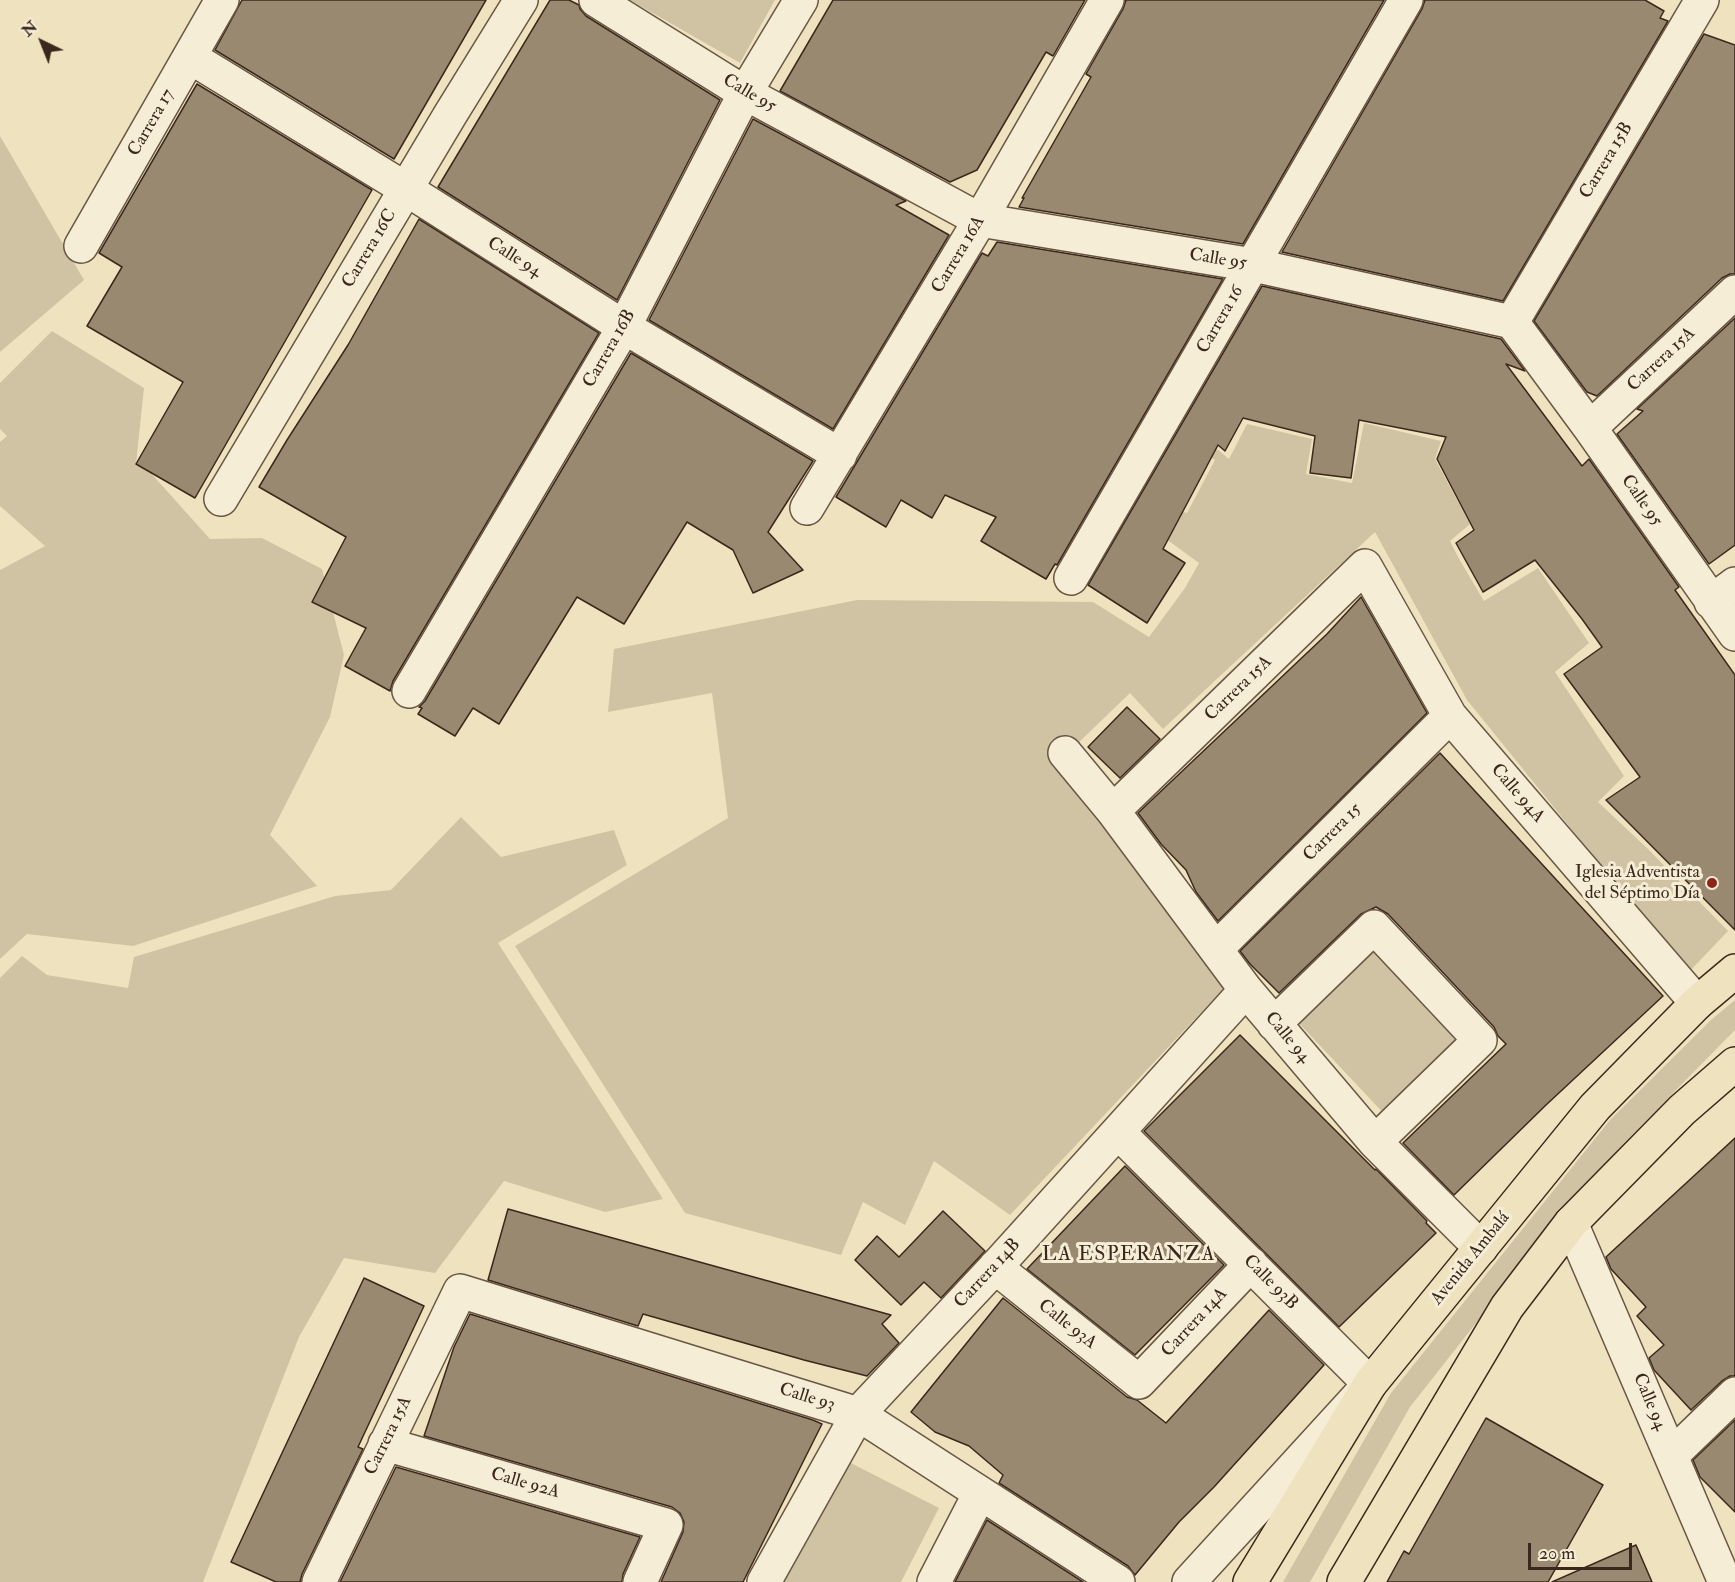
<!DOCTYPE html>
<meta charset="utf-8">
<style>
body{margin:0}
#map{position:relative;width:1735px;height:1582px;overflow:hidden;background:#efe3bf;font-family:"IM FELL Double Pica",serif}
canvas{display:block}
.north{position:absolute;left:12px;top:12px;width:60px;height:60px;-webkit-text-stroke:4px #f5edd5;paint-order:stroke;rotate:317deg;font-size:16px;font-weight:700;line-height:24px;text-align:center;color:#3b281c}
.north::after{content:'';display:block;margin:auto;width:21px;height:27px;background:#3b281c;clip-path:polygon(50% 0,100% 100%,50% 72%,0 100%)}
.scale{position:absolute;left:1528px;top:1543px;width:104px;height:27px;box-sizing:border-box;border:3px solid #3b281c;border-top:0;padding-left:8px;font-size:18px;line-height:21px;white-space:nowrap;color:#3b281c;-webkit-text-stroke:4px #f5edd5;paint-order:stroke}
</style>
<div id="map">
<canvas width="1735" height="1582"></canvas>
<div class="north">N</div>
<div class="scale">20 m</div>
</div>
<script>
const ctx = document.querySelector('canvas').getContext('2d');
ctx.lineJoin = 'round';
function fill(path, color) { ctx.fillStyle = color; ctx.fill(path, 'evenodd'); }
function strokePath(path, color, width, dash) { ctx.strokeStyle = color; ctx.lineWidth = width; ctx.lineCap = dash ? 'butt' : 'round'; ctx.setLineDash(dash || []); ctx.stroke(path); }
function write(font, color, halo, rows, align = 'center') {
  ctx.font = font + ' "IM FELL Double Pica",serif'; ctx.lineWidth = 6; ctx.setLineDash([]); ctx.textBaseline = 'middle'; ctx.strokeStyle = halo; ctx.fillStyle = color; for (const [text, x, y, turn = 0] of rows) {
    ctx.save(); ctx.translate(x, y); ctx.rotate((+turn || 0) * Math.PI / 180); ctx.textAlign = isNaN(turn) ? turn : align; if (halo) ctx.strokeText(text, 0, 0); ctx.fillText(text, 0, 0); ctx.restore();
  }
}
fill(new Path2D(`
 M 630,0 L 775,0 L 740,63 Z
 M 0,136 L 84,280 L 0,352 Z
 M 52,331 L 144,388 L 136,464 L 149,471 L 210,539 L 262,538 L 322,569 L 344,655 L 330,717 L 270,835 L 317,886 L 133,946 L 27,934 L 0,959 L 0,570 L 45,546 L 0,506 L 0,442 L 7,436 L 0,429 L 0,383 Z
 M 1364,423 L 1441,441 L 1435,459 L 1470,524 L 1450,541 L 1458,557 L 1484,601 L 1538,568 L 1589,643 L 1555,672 L 1624,776 L 1598,802 L 1649,850 L 1728,931 L 1688,973 L 1467,700 L 1375,532 L 1163,729 L 1130,693 L 1075,746 L 1062,735 L 1048,749 L 1107,819 L 1226,986 L 1010,1215 L 934,1161 L 905,1225 L 863,1202 L 841,1255 L 685,1213 L 515,946 L 728,818 L 712,693 L 608,712 L 614,649 L 857,600 L 1093,602 L 1149,637 L 1185,588 L 1199,563 L 1147,525 L 1159,504 L 1187,513 L 1215,460 L 1185,439 L 1193,429 L 1229,459 L 1247,424 L 1312,439 L 1306,474 L 1352,483 Z
 M 461,817 L 501,857 L 614,830 L 627,865 L 498,943 L 663,1199 L 605,1212 L 504,1181 L 435,1273 L 344,1258 L 299,1337 L 203,1582 L 0,1582 L 0,978 L 22,956 L 47,975 L 128,988 L 134,957 L 335,896 L 391,890 Z
 M 1377,939 L 1472,1040 L 1389,1119 L 1294,1018 Z
 M 1735,1000 L 1735,1030 L 1625,1142 L 1554,1224 L 1410,1407 L 1310,1582 L 1283,1582 L 1391,1393 L 1610,1120 L 1711,1020 Z
 M 843,1459 L 939,1508 L 901,1582 L 780,1582 Z`), '#d0c3a3');
const building = new Path2D(`
 M 242,0 L 486,0 L 394,159 L 215,50 Z
 M 550,0 L 569,0 L 579,5 L 580,9 L 586,16 L 720,100 L 617,300 L 438,187 Z
 M 833,0 L 1085,0 L 1053,56 L 1046,52 L 977,170 L 950,182 L 780,91 Z
 M 1126,0 L 1384,0 L 1243,244 L 1019,207 L 1024,198 L 1022,198 L 1091,77 L 1086,74 L 1123,9 Z
 M 1425,0 L 1645,0 L 1664,11 L 1660,18 L 1668,21 L 1503,301 L 1282,252 L 1422,9 Z
 M 1704,34 L 1735,45 L 1735,274 L 1730,274 L 1722,278 L 1597,396 L 1587,392 L 1534,321 Z
 M 197,84 L 372,190 L 195,498 L 136,464 L 183,382 L 87,326 L 122,267 L 99,253 Z
 M 753,119 L 906,201 L 896,205 L 949,235 L 833,429 L 649,320 Z
 M 419,219 L 599,333 L 393,681 L 390,691 L 345,666 L 366,628 L 312,602 L 346,537 L 259,487 L 287,440 L 348,345 Z
 M 997,242 L 1223,279 L 1057,565 L 1055,564 L 1046,579 L 981,541 L 996,517 L 945,495 L 932,518 L 901,500 L 886,527 L 836,497 L 982,253 L 988,256 Z
 M 1262,286 L 1501,339 L 1525,371 L 1506,364 L 1582,466 L 1589,459 L 1679,587 L 1675,590 L 1735,675 L 1735,930 L 1606,800 L 1640,777 L 1564,674 L 1602,647 L 1582,619 L 1535,560 L 1483,592 L 1456,543 L 1474,530 L 1437,459 L 1446,437 L 1359,420 L 1351,478 L 1310,473 L 1315,436 L 1243,418 L 1225,451 L 1218,445 L 1163,549 L 1185,563 L 1147,623 L 1088,585 Z
 M 1735,318 L 1735,545 L 1709,564 L 1617,434 L 1643,411 L 1637,409 Z
 M 631,353 L 813,461 L 768,532 L 803,570 L 753,593 L 733,550 L 687,522 L 624,624 L 577,597 L 499,724 L 473,708 L 455,736 L 418,714 L 422,708 L 419,707 L 425,701 Z
 M 1361,597 L 1427,713 L 1218,921 L 1196,892 L 1186,870 L 1161,844 L 1138,813 L 1327,634 Z
 M 1127,707 L 1160,739 L 1120,778 L 1088,747 Z
 M 1440,753 L 1663,996 L 1546,1105 L 1454,1195 L 1403,1143 L 1506,1044 L 1498,1036 L 1494,1027 L 1388,914 L 1376,907 L 1361,914 L 1279,993 L 1250,964 L 1240,951 Z
 M 1240,1035 L 1375,1170 L 1376,1169 L 1427,1221 L 1426,1223 L 1436,1233 L 1339,1327 L 1144,1131 Z
 M 1735,1138 L 1735,1376 L 1730,1376 L 1722,1381 L 1691,1410 L 1654,1370 L 1649,1358 L 1664,1345 L 1637,1316 L 1646,1307 L 1611,1269 L 1606,1257 Z
 M 1125,1166 L 1224,1265 L 1135,1355 L 1027,1269 Z
 M 508,1209 L 891,1315 L 882,1324 L 899,1343 L 867,1376 L 804,1360 L 643,1314 L 638,1326 L 488,1280 Z
 M 943,1211 L 985,1251 L 941,1298 L 924,1282 L 901,1305 L 855,1260 L 877,1236 L 899,1257 Z
 M 364,1278 L 424,1306 L 358,1447 L 363,1449 L 302,1574 L 300,1582 L 276,1582 L 231,1562 Z
 M 1003,1298 L 1127,1397 L 1137,1400 L 1166,1423 L 1269,1310 L 1324,1365 L 1214,1487 L 1179,1522 L 1135,1575 L 1128,1566 L 999,1483 L 1003,1475 L 969,1446 L 935,1432 L 911,1412 Z
 M 470,1314 L 813,1420 L 822,1424 L 743,1582 L 661,1582 L 683,1532 L 684,1522 L 680,1513 L 672,1507 L 424,1436 L 454,1347 Z
 M 1486,1418 L 1603,1485 L 1548,1582 L 1387,1582 L 1404,1551 L 1409,1554 Z
 M 1735,1420 L 1735,1512 L 1700,1477 L 1693,1460 Z
 M 396,1467 L 640,1537 L 623,1574 L 622,1582 L 340,1582 Z
 M 987,1520 L 1083,1582 L 955,1582 Z
 M 1636,1545 L 1652,1582 L 1552,1582 Z`);
fill(building, '#998971');
strokePath(building, '#3b281c', 1.5);
const minor = new Path2D(`
 M 596,0 L 745,93 L 980,220 L 1253,265 L 1512,322 L 1590,428 L 1735,634
 M 190,57 L 406,189 L 624,327 L 840,455
 M 81,246 L 222,0
 M 1512,322 L 1702,0
 M 1590,428 L 1735,292
 M 221,499 L 450,115 L 521,0
 M 807,508 L 980,220 L 1107,0
 M 1071,578 L 1406,0
 M 1711,602 L 1735,584
 M 409,691 L 624,327 L 745,93 L 801,0
 M 1065,753 L 1113,811 L 1246,990 L 1375,1142 L 1481,1248
 M 1113,811 L 1365,566 L 1450,716 L 1697,1003
 M 1216,949 L 1450,716
 M 1274,1024 L 1374,927 L 1480,1040 L 1375,1142
 M 1118,1132 L 1370,1384 L 1189,1582
 M 1571,1223 L 1725,1582
 M 995,1267 L 1139,1382 L 1251,1264
 M 385,1444 L 666,1525 L 640,1582
 M 1672,1455 L 1735,1394
 M 319,1582 L 460,1291 L 858,1414 L 1118,1582
 M 764,1582 L 858,1414 L 1001,1261 L 1246,990
 M 934,1582 L 980,1493`);
const primary = new Path2D(`
 M 1250,1582 L 1370,1384 L 1595,1107 L 1697,1003 L 1735,971
 M 1344,1582 L 1507,1307 L 1571,1223 L 1682,1110 L 1735,1064`);
strokePath(minor, '#685745', 36);
strokePath(primary, '#3b281c', 36);
strokePath(minor, '#f5edd5', 33);
strokePath(primary, '#efe3bf', 33);
for (const [x, y, r, color] of [
 [1712,883,6,"#8f2418"]
]) { const dot = new Path2D(); dot.arc(x, y, r, 0, 2 * Math.PI); ctx.fillStyle = color; ctx.fill(dot); strokePath(dot, '#f5edd5', 2); }
write('18px', '#3b281c', '#f5edd5', [
 ["Calle 95",749,94,30],
 ["Carrera 17",152,123,-60],
 ["Carrera 15B",1607,161,-59],
 ["Carrera 16C",370,249,-59],
 ["Carrera 16A",959,255,-59],
 ["Calle 94",514,258,32],
 ["Calle 95",1218,260,9],
 ["Carrera 16",1221,320,-60],
 ["Carrera 16B",610,349,-60],
 ["Carrera 15A",1662,360,-43],
 ["Calle 95",1641,501,55],
 ["Carrera 15A",1239,689,-44],
 ["Calle 94A",1517,794,49],
 ["Carrera 15",1333,833,-45],
 ["Calle 94",1287,1038,50],
 ["Avenida Ambalá",1471,1259,-51],
 ["Carrera 14B",988,1274,-47],
 ["Calle 93B",1270,1283,45],
 ["Carrera 14A",1195,1323,-47],
 ["Calle 93A",1067,1325,38],
 ["Calle 93",807,1398,17],
 ["Calle 94",1649,1402,67],
 ["Carrera 15A",389,1436,-64],
 ["Calle 92A",525,1484,16]
]);
write('18px', '#3b281c', '#f5edd5', [
 ["Iglesia Adventista",1700,873],
 ["del Séptimo Día",1700,894]
], 'right');
ctx.letterSpacing = '1.5px';
write('20px', '#3b281c', '#f5edd5', [
 ["LA ESPERANZA",1129,1256]
]);
ctx.letterSpacing = '0px';
</script>
